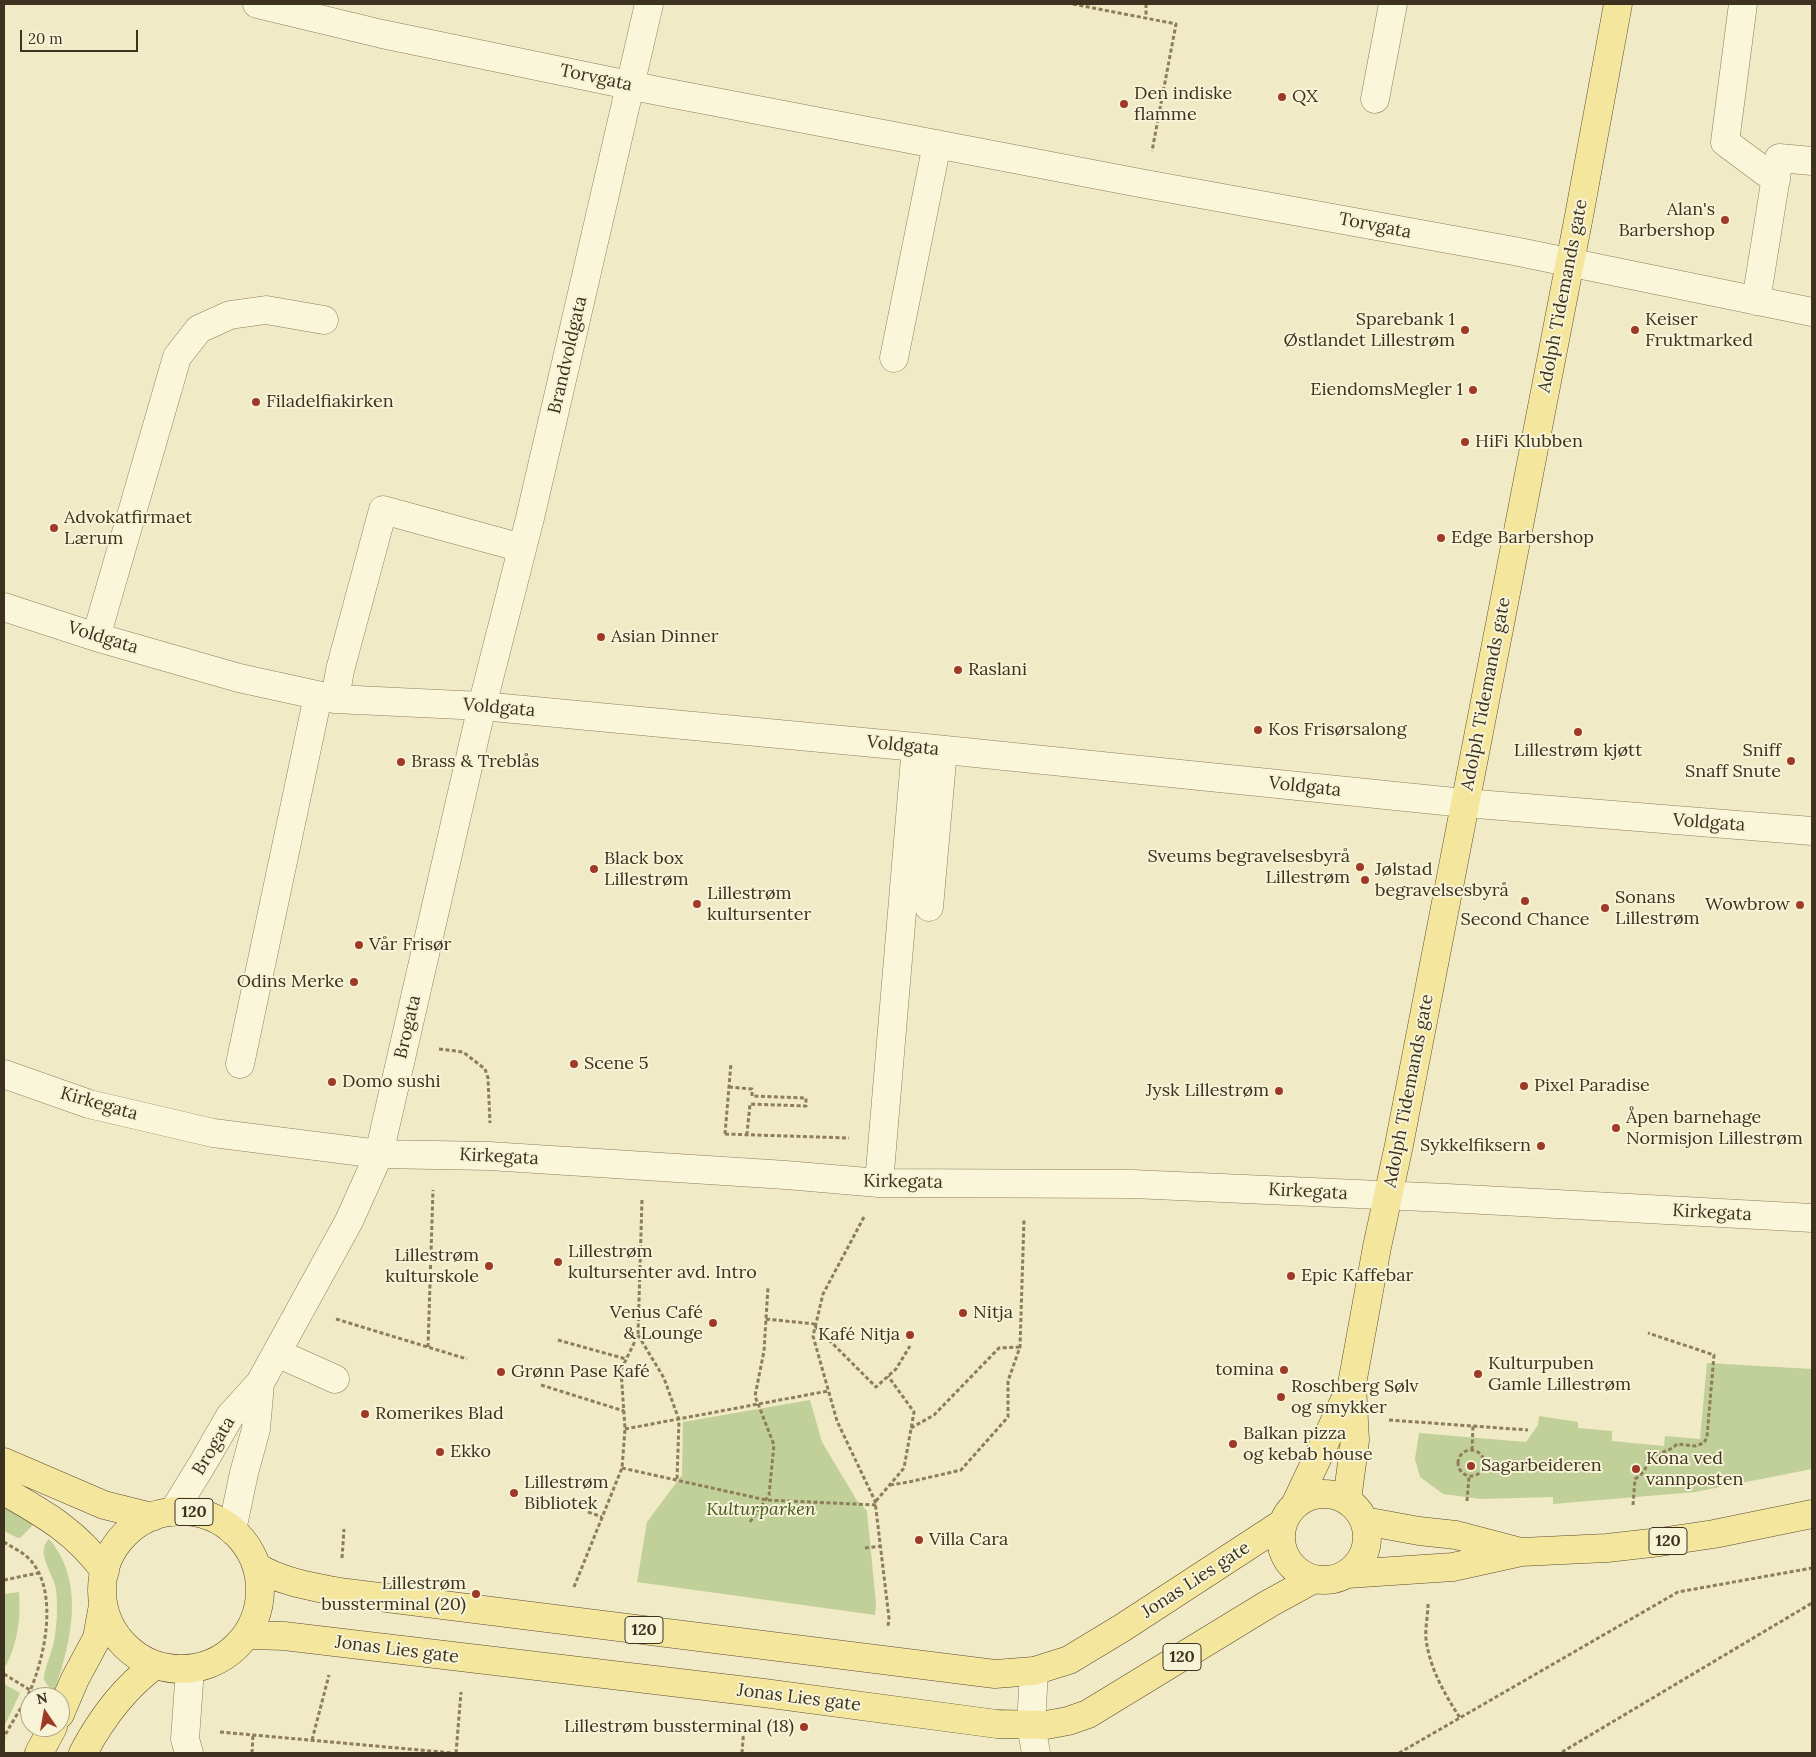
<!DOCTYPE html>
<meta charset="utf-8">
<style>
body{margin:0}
#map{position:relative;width:1816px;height:1757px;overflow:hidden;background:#f0eac6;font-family:Lora,serif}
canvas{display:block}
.frame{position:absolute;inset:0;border:5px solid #3d321f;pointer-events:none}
.north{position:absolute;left:20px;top:1687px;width:50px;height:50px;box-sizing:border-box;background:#f7f3d6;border:1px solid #ada68d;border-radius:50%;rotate:348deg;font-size:14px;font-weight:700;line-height:20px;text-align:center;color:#3d321f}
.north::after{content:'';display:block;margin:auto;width:18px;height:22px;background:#9f3927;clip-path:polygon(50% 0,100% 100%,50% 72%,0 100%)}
.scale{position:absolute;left:20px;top:30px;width:118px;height:22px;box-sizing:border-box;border:2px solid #3d321f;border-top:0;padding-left:6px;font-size:15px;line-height:18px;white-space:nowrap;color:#3d321f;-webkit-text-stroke:4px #f7f3d6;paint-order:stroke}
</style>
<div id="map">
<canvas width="1816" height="1757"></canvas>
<div class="frame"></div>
<div class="north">N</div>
<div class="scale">20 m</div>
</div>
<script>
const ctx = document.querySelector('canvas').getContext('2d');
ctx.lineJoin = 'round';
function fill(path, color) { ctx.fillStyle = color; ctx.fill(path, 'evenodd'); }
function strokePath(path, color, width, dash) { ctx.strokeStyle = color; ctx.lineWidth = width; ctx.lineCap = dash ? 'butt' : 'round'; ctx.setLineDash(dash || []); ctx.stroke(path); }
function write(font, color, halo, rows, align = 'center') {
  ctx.font = font + ' Lora,serif'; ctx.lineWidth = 4; ctx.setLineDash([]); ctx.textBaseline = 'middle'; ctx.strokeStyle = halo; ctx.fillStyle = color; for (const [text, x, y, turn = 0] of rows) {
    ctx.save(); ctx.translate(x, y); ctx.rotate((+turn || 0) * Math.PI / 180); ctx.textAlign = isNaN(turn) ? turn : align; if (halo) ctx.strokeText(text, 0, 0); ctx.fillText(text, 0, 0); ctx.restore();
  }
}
fill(new Path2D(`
 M 1707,1363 L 1812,1369 L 1812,1469 L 1695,1492 L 1553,1504 L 1553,1497 L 1481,1499 L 1443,1494 L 1420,1477 L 1415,1459 L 1419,1433 L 1526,1442 L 1538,1425 L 1539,1416 L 1578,1422 L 1578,1428 L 1612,1431 L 1612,1441 L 1664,1446 L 1665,1436 L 1700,1439 Z
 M 810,1400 L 822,1442 L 856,1499 L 867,1511 L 876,1604 L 875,1615 L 637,1582 L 647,1522 L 682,1475 L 683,1422 Z
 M 4,1502 L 34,1524 L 20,1538 L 18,1538 L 4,1531 Z
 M 49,1539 C 86,1582 71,1642 55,1690 L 48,1686 L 44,1680 C 44,1669 50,1657 53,1646 C 57,1628 58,1607 56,1589 C 53,1573 35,1552 49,1539 Z
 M 19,1592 C 21,1618 18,1641 6,1666 L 4,1664 L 4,1594 Z
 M 4,1684 L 20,1693 L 4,1727 Z`), '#c1d099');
const minor = new Path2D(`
 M 257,4 L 382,34 L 658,91 L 1145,184 L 1514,251 L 1812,312
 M 1743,4 L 1725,142 L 1776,180
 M 1375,99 L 1393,4
 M 1756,301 L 1779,158 L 1812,161
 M 894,358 L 937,144
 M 4,607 L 96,637 L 239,678 L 335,699 L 482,706 L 916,747 L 1464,803 L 1812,831
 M 96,637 L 177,357 L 199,329 L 230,315 L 266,310 L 324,320
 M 335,699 L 340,670 L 383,510 L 522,548
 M 929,907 L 943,750
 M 240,1064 L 318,696
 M 4,1074 L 89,1104 L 213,1133 L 379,1154 L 489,1156 L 786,1175 L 879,1183 L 1132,1184 L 1447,1198 L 1812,1218
 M 879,1183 L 916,747
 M 277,1353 L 335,1379
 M 173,1512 L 203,1463 L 230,1416 L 260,1383 L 349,1221 L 379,1154 L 482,706 L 530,518 L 649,4
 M 232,1530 L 244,1473 L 256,1429 L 260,1383
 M 1034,1671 L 1031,1725 L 1036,1753
 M 189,1753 L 185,1739 L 190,1669`);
const major = new Path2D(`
 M 4,1462 L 104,1505 L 152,1517
 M 4,1491 C 46,1515 75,1531 105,1571
 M1281 1537a43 43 0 1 1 86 0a43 43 0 1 1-86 0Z
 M 1347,1500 L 1355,1440 L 1352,1384 L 1377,1247 L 1399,1145 L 1579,216 L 1618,4
 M 1296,1503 L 1351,1387
 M102 1590a79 79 0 1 1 158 0a79 79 0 1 1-158 0Z
 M 1364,1521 L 1419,1531 L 1456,1535 L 1517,1551
 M 257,1567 C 282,1582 310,1586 339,1592 L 995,1674 L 1034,1671 L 1069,1660 L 1122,1628 L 1283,1523
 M 1347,1574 L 1453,1567 L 1521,1552 L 1607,1548 L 1660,1542 L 1714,1534 L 1812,1514
 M 247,1635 L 284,1636 L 764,1693 L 997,1724 L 1046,1725 L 1068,1721 L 1088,1714 L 1270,1603 L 1314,1579
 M 60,1714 L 75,1679 L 97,1638 L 103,1605
 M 39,1753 L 53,1727
 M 83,1753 C 101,1719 124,1688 155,1665`);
strokePath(minor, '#8d7d5a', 29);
strokePath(major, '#5b4a2f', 29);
strokePath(new Path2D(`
 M 1073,4 L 1176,24 L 1152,151
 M 1146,4 L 1146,18
 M 439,1049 L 463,1052 L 485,1069 L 488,1078 L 490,1123
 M 729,1087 L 752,1089 L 752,1096 L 806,1098 L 806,1106 L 750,1104 L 747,1134
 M 725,1134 L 849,1138
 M 725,1134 L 731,1063
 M 864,1217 L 823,1294 L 813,1336 L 837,1421 L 875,1501 L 889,1618 L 888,1626
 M 336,1319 L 467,1359
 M 766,1319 L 815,1324
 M 815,1326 L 876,1387 L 896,1369 L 910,1346
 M 638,1335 L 664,1378 L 679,1420 L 677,1480
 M 558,1340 L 626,1359
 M 428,1347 L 433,1190
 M 541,1385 L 624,1411
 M 1389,1420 L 1528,1430
 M 911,1428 L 934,1415 L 999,1348 L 1020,1347
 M 625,1429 L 828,1391
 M1458 1463a13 13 0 1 1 26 0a13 13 0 1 1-26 0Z
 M 1472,1450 L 1473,1426
 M 622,1468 L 766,1500 L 876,1505
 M 890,1485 L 909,1482 L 961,1470 L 1008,1417 L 1008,1381 L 1020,1347 L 1024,1219
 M 876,1501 L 904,1468 L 914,1412 L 888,1376
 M 1467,1501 L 1469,1477
 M 1633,1505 L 1635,1479 C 1648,1471 1644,1465 1653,1458 C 1660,1451 1670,1452 1677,1444 L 1695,1446 L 1704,1443 L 1707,1437 L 1714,1355 L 1648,1333
 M 588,1512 L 602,1517
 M 750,1522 L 769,1495 L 774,1445 L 755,1396 L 764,1351 L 768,1287
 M 4,1542 C 13,1548 25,1553 32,1562 C 58,1594 45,1656 30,1691 C 22,1707 12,1722 4,1737
 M 865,1548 L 881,1546
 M 342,1558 L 344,1529
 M 4,1580 L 38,1573
 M 574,1587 L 622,1468 L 625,1429 L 621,1370 L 638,1335 L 642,1199
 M 1428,1604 C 1428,1615 1425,1628 1426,1639 C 1430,1669 1444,1693 1460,1718
 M 4,1674 L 30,1690
 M 220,1732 L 453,1753
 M 312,1740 L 329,1675
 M 1562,1752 L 1812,1603
 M 252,1753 L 253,1735
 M 456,1753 L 461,1692
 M 742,1753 L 744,1727
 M 1399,1753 L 1678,1592 L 1812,1568`), '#8d7d5a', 3, [4, 2.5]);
strokePath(minor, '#faf6da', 28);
strokePath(major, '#f4e69d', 28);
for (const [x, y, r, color] of [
 [1282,97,5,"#9f3927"],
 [1124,104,5,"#9f3927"],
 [1725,220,5,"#9f3927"],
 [1465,330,5,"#9f3927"],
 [1635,330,5,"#9f3927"],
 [1473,390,5,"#9f3927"],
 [256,402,5,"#9f3927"],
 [1465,442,5,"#9f3927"],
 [54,528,5,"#9f3927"],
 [1441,538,5,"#9f3927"],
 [601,637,5,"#9f3927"],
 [958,670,5,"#9f3927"],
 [1258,730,5,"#9f3927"],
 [1578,732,5,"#9f3927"],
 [1791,761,5,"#9f3927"],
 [401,762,5,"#9f3927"],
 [1360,867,5,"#9f3927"],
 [594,869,5,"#9f3927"],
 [1365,880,5,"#9f3927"],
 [1525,901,5,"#9f3927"],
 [697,904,5,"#9f3927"],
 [1800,905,5,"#9f3927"],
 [1605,908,5,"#9f3927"],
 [359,945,5,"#9f3927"],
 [354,982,5,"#9f3927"],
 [574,1064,5,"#9f3927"],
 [332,1082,5,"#9f3927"],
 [1524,1086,5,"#9f3927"],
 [1279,1091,5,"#9f3927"],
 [1616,1128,5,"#9f3927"],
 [1541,1146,5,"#9f3927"],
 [558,1262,5,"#9f3927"],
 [489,1266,5,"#9f3927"],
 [1291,1276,5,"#9f3927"],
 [963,1313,5,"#9f3927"],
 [713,1323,5,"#9f3927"],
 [910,1335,5,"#9f3927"],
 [1284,1370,5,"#9f3927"],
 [501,1372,5,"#9f3927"],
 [1478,1374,5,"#9f3927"],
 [1281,1397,5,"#9f3927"],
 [365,1414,5,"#9f3927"],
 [1233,1444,5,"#9f3927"],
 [440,1452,5,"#9f3927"],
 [1471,1466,5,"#9f3927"],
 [1636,1469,5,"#9f3927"],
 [514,1493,5,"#9f3927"],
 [919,1540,5,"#9f3927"],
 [476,1594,5,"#9f3927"],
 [804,1727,5,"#9f3927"]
]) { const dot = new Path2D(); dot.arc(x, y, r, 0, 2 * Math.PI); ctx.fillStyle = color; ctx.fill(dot); strokePath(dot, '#f7f3d6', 2); }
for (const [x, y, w] of [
 [194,1512,38],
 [1668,1541,38],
 [644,1630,38],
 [1182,1657,38]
]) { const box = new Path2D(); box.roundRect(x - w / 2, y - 13.5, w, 27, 4); ctx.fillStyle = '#f7f3d6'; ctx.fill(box); strokePath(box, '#3d321f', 1); }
write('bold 16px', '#3d321f', null, [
 ["120",194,1512],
 ["120",1668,1541],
 ["120",644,1630],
 ["120",1182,1657]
]);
write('18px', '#3d321f', '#f7f3d6', [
 ["Torvgata",596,78,12],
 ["Torvgata",1375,226,11],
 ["Adolph Tidemands gate",1563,296,-79],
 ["Brandvoldgata",568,355,-77],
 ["Voldgata",103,638,17],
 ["Adolph Tidemands gate",1486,694,-79],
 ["Voldgata",499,708,5],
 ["Voldgata",903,746,6],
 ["Voldgata",1305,787,6],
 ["Voldgata",1709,823,4],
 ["Brogata",408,1027,-77],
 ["Adolph Tidemands gate",1409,1091,-79],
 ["Kirkegata",99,1104,16],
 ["Kirkegata",499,1157,3],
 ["Kirkegata",903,1182,1],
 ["Kirkegata",1308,1192,3],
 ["Kirkegata",1712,1213,3],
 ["Brogata",214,1446,-59],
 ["Jonas Lies gate",1196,1580,-33],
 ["Jonas Lies gate",397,1650,7],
 ["Jonas Lies gate",799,1698,7]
]);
write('18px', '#3d321f', '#f7f3d6', [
 ["Den indiske",1134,94],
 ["flamme",1134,115],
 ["QX",1292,97],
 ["Alan's",1715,210,"right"],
 ["Barbershop",1715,231,"right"],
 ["Sparebank 1",1455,320,"right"],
 ["Østlandet Lillestrøm",1455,341,"right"],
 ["Keiser",1645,320],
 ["Fruktmarked",1645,341],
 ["EiendomsMegler 1",1463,390,"right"],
 ["Filadelfiakirken",266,402],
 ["HiFi Klubben",1475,442],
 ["Advokatfirmaet",64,518],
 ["Lærum",64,539],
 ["Edge Barbershop",1451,538],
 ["Asian Dinner",611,637],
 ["Raslani",968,670],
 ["Kos Frisørsalong",1268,730],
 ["Lillestrøm kjøtt",1578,751,"center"],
 ["Sniff",1781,751,"right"],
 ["Snaff Snute",1781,772,"right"],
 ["Brass & Treblås",411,762],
 ["Sveums begravelsesbyrå",1350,857,"right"],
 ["Lillestrøm",1350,878,"right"],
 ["Black box",604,859],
 ["Lillestrøm",604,880],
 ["Jølstad",1375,870],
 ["begravelsesbyrå",1375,891],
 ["Lillestrøm",707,894],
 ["kultursenter",707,915],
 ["Sonans",1615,898],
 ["Lillestrøm",1615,919],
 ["Wowbrow",1790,905,"right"],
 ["Second Chance",1525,920,"center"],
 ["Vår Frisør",369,945],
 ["Odins Merke",344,982,"right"],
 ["Scene 5",584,1064],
 ["Domo sushi",342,1082],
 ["Pixel Paradise",1534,1086],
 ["Jysk Lillestrøm",1269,1091,"right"],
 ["Åpen barnehage",1626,1118],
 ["Normisjon Lillestrøm",1626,1139],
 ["Sykkelfiksern",1531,1146,"right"],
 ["Lillestrøm",568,1252],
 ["kultursenter avd. Intro",568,1273],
 ["Lillestrøm",479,1256,"right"],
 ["kulturskole",479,1277,"right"],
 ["Epic Kaffebar",1301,1276],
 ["Venus Café",703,1313,"right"],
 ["& Lounge",703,1334,"right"],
 ["Nitja",973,1313],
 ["Kafé Nitja",900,1335,"right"],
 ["Kulturpuben",1488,1364],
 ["Gamle Lillestrøm",1488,1385],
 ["tomina",1274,1370,"right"],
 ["Grønn Pase Kafé",511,1372],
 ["Roschberg Sølv",1291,1387],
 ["og smykker",1291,1408],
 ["Romerikes Blad",375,1414],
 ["Balkan pizza",1243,1434],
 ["og kebab house",1243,1455],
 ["Ekko",450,1452],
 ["Kona ved",1646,1459],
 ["vannposten",1646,1480],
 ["Sagarbeideren",1481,1466],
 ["Lillestrøm",524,1483],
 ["Bibliotek",524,1504],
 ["Villa Cara",929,1540],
 ["Lillestrøm",466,1584,"right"],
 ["bussterminal (20)",466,1605,"right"],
 ["Lillestrøm bussterminal (18)",794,1727,"right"]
], 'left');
write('italic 18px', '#445a25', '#f7f3d6', [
 ["Kulturparken",761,1510]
]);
</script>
